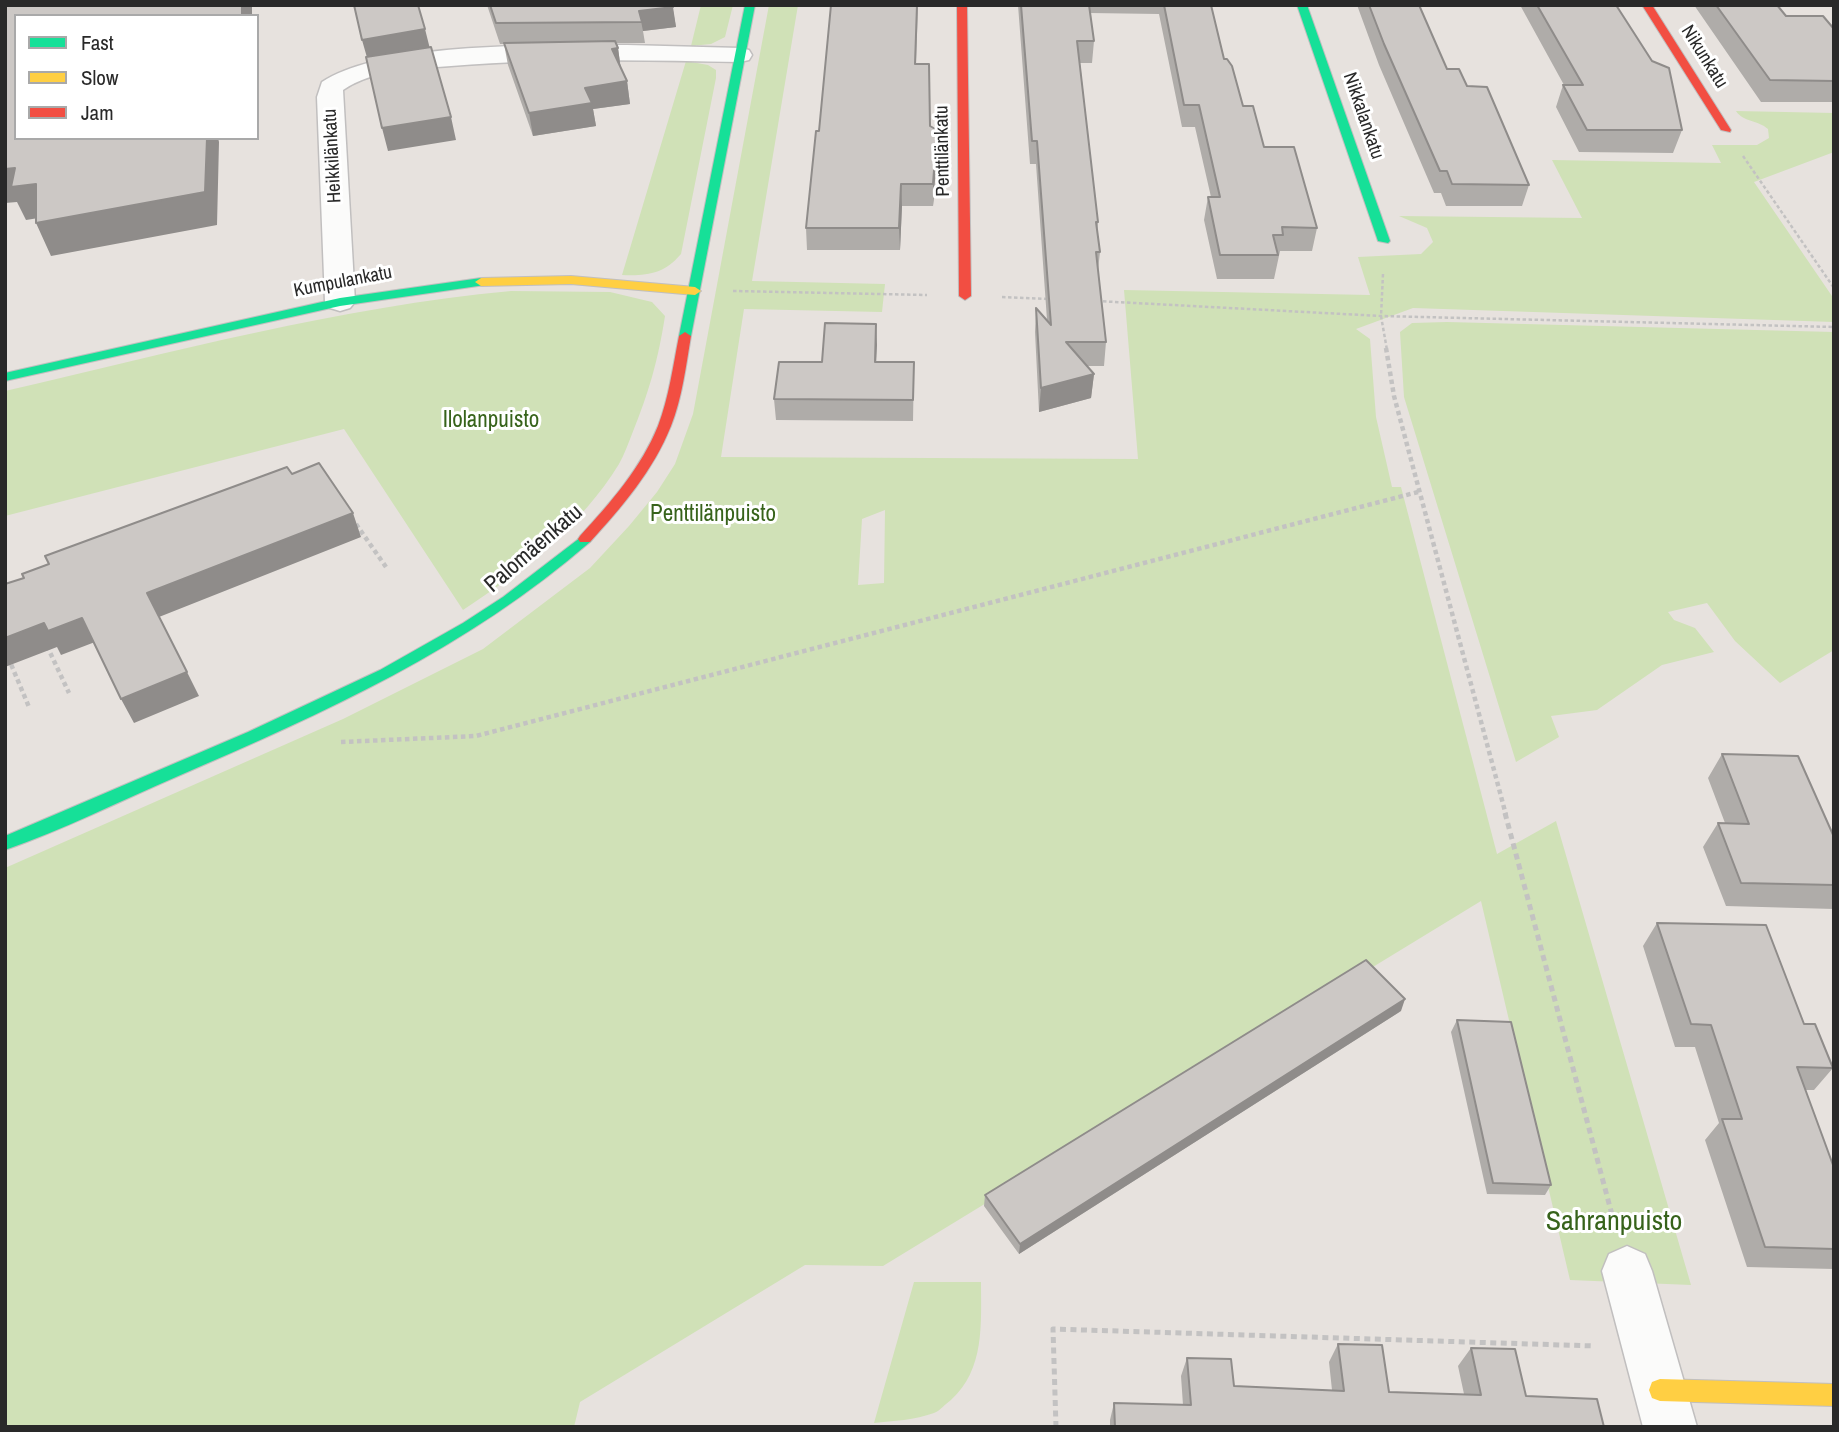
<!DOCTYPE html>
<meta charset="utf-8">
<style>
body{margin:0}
#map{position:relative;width:1839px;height:1432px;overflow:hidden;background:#e7e2de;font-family:"Archivo Narrow",sans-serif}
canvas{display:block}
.frame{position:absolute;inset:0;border:7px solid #292929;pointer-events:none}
.legend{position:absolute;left:14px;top:14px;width:245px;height:126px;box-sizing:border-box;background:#fff;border:2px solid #a9a9a9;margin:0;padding:9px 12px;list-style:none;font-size:21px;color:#292929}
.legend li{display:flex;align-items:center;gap:14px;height:35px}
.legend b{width:35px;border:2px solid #a9a9a9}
</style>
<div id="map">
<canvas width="1839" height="1432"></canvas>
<div class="frame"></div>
<ul class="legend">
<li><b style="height:9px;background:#16e098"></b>Fast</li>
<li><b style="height:9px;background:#ffcf43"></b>Slow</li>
<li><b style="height:9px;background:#f24e42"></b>Jam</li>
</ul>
</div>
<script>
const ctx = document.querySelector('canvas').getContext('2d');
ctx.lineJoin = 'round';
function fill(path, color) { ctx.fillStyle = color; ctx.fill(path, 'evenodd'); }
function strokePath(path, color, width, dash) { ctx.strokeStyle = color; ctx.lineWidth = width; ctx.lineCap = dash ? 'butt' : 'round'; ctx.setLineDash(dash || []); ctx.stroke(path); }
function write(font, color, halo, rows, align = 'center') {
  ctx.font = font + ' "Archivo Narrow",sans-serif'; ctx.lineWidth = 6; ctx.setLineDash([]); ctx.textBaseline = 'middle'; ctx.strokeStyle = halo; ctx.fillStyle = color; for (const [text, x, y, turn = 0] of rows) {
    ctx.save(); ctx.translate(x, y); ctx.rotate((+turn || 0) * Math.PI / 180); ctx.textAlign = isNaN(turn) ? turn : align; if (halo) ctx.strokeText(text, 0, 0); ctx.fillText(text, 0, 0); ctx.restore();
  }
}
fill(new Path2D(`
 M 701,5 L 733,5 L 725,37 L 711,44 L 691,46 Z
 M 769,5 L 798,5 L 752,281 L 885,284 L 882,312 L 744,309 L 721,457 L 1138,459 L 1124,290 L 1370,295 L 1358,257 L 1421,254 L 1433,242 L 1427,228 L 1399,216 L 1582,218 L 1552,160 L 1721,163 L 1712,145 L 1757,145 L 1769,138 L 1768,129 C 1758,120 1743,122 1736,111 L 1834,113 L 1834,152 L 1754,182 L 1834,299 L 1834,322 L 1413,308 L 1356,329 L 1370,339 L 1376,417 L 1392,487 L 1401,487 L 1497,854 L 1556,821 L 1691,1285 L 1570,1280 L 1481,901 L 883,1266 L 805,1265 L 580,1402 L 574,1427 L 5,1427 L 5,868 L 343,719 L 483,649 L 590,568 L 629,526 L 657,492 L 675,464 L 693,414 ZM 885,510 L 884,583 L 858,585 L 862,519 Z
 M 686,61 L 708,65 L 716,70 L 716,78 L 681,254 C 664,274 647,276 622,275 Z
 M 511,291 L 610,292 L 652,302 L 665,316 C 658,361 649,392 632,434 C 628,444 624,455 619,464 C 582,525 521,572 463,610 L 344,429 L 5,516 L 5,391 C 173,352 339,307 511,291 Z
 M 1447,322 L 1834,332 L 1834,650 L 1780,683 L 1735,641 L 1707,603 L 1668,612 L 1674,620 L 1695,628 L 1714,652 L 1662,665 L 1597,710 L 1551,716 L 1559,737 L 1516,762 L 1404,397 L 1400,332 L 1412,323 Z
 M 914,1282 L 981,1282 C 981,1324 985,1369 951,1400 C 945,1404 940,1411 934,1413 C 915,1420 893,1421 874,1423 Z`), '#d0e1b7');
const street = new Path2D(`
 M 627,45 L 740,48 L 749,50 L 752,55 L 749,60 L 740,62 C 644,60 548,58 451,66 C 415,69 374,69 343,90 L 355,302 L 350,308 L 340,311 L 330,308 L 325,302 L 317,97 L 322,82 C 383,41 551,45 627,45 Z
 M 1627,1246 L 1645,1254 L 1652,1271 L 1697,1427 L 1643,1427 L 1602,1271 L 1609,1254 Z`);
const fast = new Path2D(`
 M 745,5 L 755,5 L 691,336 L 685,340 L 679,336 Z
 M 1297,5 L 1307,5 L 1390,241 L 1388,243 L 1378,241 Z
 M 481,278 L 485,279 L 485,285 L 340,306 L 5,381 L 5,373 L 340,298 Z
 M 585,534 L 590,536 L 592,539 L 590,542 C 465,650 326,712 176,777 C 120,801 63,830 5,850 L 5,836 L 248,732 L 380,670 L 463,623 L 503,597 Z`);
const slow = new Path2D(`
 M 571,276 L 695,287 L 701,291 L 695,295 L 571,284 L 481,286 L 475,282 L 481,278 Z
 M 1660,1379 L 1834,1384 L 1834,1406 L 1660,1401 L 1652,1398 L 1649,1390 L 1652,1382 Z`);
const jam = new Path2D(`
 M 957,5 L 967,5 L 971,296 L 965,300 L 959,296 Z
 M 1642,5 L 1652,5 L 1731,130 L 1730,132 L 1721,130 Z
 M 685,332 L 691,336 C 686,366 682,398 671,426 C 653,471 622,507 590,542 L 580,542 L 578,539 L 580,536 C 611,502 641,468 658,426 C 669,397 673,366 679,336 Z`);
strokePath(street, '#c1bfbf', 3);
strokePath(fast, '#c1bfbf', 2);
strokePath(slow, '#c1bfbf', 2);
strokePath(jam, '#c1bfbf', 2);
strokePath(new Path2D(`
 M 1743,156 L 1834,288
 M 1383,274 L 1381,316 L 1387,350
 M 733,291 L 927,295
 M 1002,297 L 1049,299
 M 1097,301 L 1381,316 L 1834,327`), '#c3c2c2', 2.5, [3.5, 2.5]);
strokePath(new Path2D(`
 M 1386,348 L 1394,396 L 1506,815
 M 356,524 L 386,567
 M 47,646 L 69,693
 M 5,650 L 29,707
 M 341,742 L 476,736 L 1418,492`), '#c3c2c2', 4.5, [4.5, 3.5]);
strokePath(new Path2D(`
 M 1505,813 L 1615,1226
 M 1056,1427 L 1053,1329 L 1595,1346`), '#c3c2c2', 5, [6, 4.5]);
fill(street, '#fbfbfa');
fill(fast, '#16e098');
fill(slow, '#ffcf43');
fill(jam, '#f24e42');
fill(new Path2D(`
 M 487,5 L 672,5 L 676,27 L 643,31 L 645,43 L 616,43 L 618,48 L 621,69 L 627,81 L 630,104 L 593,109 L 596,126 L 533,136 L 508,65 L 504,44 L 500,44 Z
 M 831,5 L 918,5 L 916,64 L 937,152 L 933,206 L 902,206 L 900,250 L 807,250 L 806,228 L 819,131 Z
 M 1018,5 L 1211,5 L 1224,59 L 1243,106 L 1264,147 L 1317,228 L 1312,251 L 1280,251 L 1274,279 L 1217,279 L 1204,220 L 1208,197 L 1211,197 L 1195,127 L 1182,127 L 1159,14 L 1090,13 L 1094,41 L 1092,63 L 1080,63 L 1098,222 L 1097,233 L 1100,252 L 1098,270 L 1106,342 L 1104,366 L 1087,366 L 1094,374 L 1091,398 L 1039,412 L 1035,332 L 1036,308 L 1047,320 L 1036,164 L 1030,164 Z
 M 1357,5 L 1419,5 L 1447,69 L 1467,86 L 1529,185 L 1522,206 L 1446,206 L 1441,193 L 1434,193 L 1379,65 Z
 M 1520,5 L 1616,5 L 1682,130 L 1673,153 L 1579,152 L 1556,107 L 1563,85 L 1564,85 Z
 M 1694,5 L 1777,5 L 1786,16 L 1834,29 L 1834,102 L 1761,102 Z
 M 876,324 L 876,362 L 914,362 L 913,421 L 776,420 L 774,399 L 822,362 Z
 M 1722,754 L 1834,837 L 1834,909 L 1726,906 L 1703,847 L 1718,823 L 1725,823 L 1708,778 Z
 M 1657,923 L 1804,1024 L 1833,1068 L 1814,1090 L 1805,1090 L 1833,1165 L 1834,1165 L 1834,1269 L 1747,1267 L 1705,1140 L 1719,1123 L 1695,1047 L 1675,1047 L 1643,946 Z
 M 1401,1011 L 1019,1254 L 984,1206 L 985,1195 Z
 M 1457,1020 L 1551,1185 L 1545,1195 L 1487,1194 L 1451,1032 Z
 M 1338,1344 L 1389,1392 L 1464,1394 L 1458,1366 L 1471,1348 L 1526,1396 L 1604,1427 L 1110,1427 L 1110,1420 L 1114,1403 L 1183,1405 L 1181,1376 L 1187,1358 L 1234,1386 L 1332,1390 L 1329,1362 Z`), '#afaca9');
fill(new Path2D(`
 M 242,5 L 252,5 L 252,16 L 242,16 Z
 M 673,7 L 676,27 L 643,31 L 639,11 Z
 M 425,29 L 430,49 L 368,61 L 362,40 Z
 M 618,48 L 621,71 L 612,49 Z
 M 627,81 L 630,104 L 593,109 L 596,126 L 533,136 L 529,113 L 585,88 Z
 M 451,117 L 456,140 L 388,151 L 382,128 Z
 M 937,130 L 937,152 L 933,206 L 933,184 Z
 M 207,138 L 218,138 L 219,142 L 217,225 L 51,256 L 36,223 Z
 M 15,168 L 36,184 L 51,216 L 26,220 L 17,202 L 5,203 L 5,169 Z
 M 901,184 L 902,206 L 900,250 L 899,228 Z
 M 876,324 L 877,345 L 875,384 L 875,362 Z
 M 1094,374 L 1091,398 L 1039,412 L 1041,388 Z
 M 353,513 L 361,537 L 159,617 L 147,593 Z
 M 82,618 L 95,642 L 61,655 L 57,647 L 5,667 L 5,638 L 44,623 Z
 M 187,672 L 199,696 L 134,723 L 121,699 Z
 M 1405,999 L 1401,1011 L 1019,1254 L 1020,1244 Z`), '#8f8c8a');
const building = new Path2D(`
 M 5,5 L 242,5 L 242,16 L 16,16 L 16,138 L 207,138 L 205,192 L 36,223 L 36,184 L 11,187 L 15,168 L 5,169 Z
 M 354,5 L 418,5 L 425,29 L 362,40 Z
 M 490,5 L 672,5 L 673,7 L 639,11 L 642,22 L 496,23 Z
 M 831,5 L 917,5 L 915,64 L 929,64 L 930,126 L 937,130 L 933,184 L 901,184 L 899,228 L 806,228 L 816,131 L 819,131 Z
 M 1021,5 L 1089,5 L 1094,41 L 1077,41 L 1098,222 L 1096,222 L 1100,252 L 1096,252 L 1106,342 L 1066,342 L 1094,374 L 1041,388 L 1036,308 L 1051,325 L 1037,141 L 1032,141 Z
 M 1164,5 L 1211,5 L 1224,59 L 1227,59 L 1232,66 L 1243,106 L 1253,106 L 1264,147 L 1294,147 L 1317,228 L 1282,227 L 1283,235 L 1273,235 L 1278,255 L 1220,255 L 1208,197 L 1220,197 L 1199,105 L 1184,105 Z
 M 1369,5 L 1419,5 L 1447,69 L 1459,69 L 1467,86 L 1487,87 L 1529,185 L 1452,184 L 1447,171 L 1440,171 L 1384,44 Z
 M 1537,5 L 1616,5 L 1652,61 L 1669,68 L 1682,130 L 1587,130 L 1563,85 L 1583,85 Z
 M 1716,5 L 1777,5 L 1786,16 L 1823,16 L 1834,29 L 1834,81 L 1770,80 Z
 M 615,41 L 618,48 L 612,49 L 627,81 L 585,88 L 592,103 L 529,113 L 504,43 Z
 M 431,47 L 451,117 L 382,128 L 366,57 Z
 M 825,323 L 876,324 L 875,362 L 914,362 L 913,400 L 774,399 L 779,362 L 822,362 Z
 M 319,463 L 353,513 L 147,593 L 187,672 L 121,699 L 82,618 L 48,631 L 44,623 L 5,638 L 5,584 L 24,578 L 22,574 L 49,564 L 45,556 L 287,467 L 292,474 Z
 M 1722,754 L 1798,756 L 1834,837 L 1834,885 L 1741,883 L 1718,823 L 1749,824 Z
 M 1657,923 L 1766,925 L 1804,1024 L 1815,1024 L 1833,1068 L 1797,1067 L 1833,1165 L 1834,1165 L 1834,1249 L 1765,1247 L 1722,1119 L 1742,1119 L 1711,1025 L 1691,1024 Z
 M 1366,960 L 1405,999 L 1020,1244 L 985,1195 Z
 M 1457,1020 L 1511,1022 L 1551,1185 L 1493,1183 Z
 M 1338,1344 L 1382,1345 L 1389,1392 L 1481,1395 L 1471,1348 L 1515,1349 L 1526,1396 L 1597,1399 L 1604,1427 L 1115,1427 L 1114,1403 L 1191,1405 L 1187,1358 L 1231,1359 L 1234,1386 L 1344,1391 Z`);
fill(building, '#ccc8c5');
strokePath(building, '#8f8c8a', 2);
write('19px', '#292929', '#fff', [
 ["Nikunkatu",1704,57,58],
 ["Nikkalankatu",1363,116,71],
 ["Penttilänkatu",943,151,-91],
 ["Heikkilänkatu",333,156,-93],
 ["Kumpulankatu",343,282,-11]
]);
write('23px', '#37631b', '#fff', [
 ["Ilolanpuisto",491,421],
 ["Penttilänpuisto",713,515]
]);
write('23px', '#292929', '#fff', [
 ["Palomäenkatu",534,549,-41]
]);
write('28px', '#37631b', '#fff', [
 ["Sahranpuisto",1614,1222]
]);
</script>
